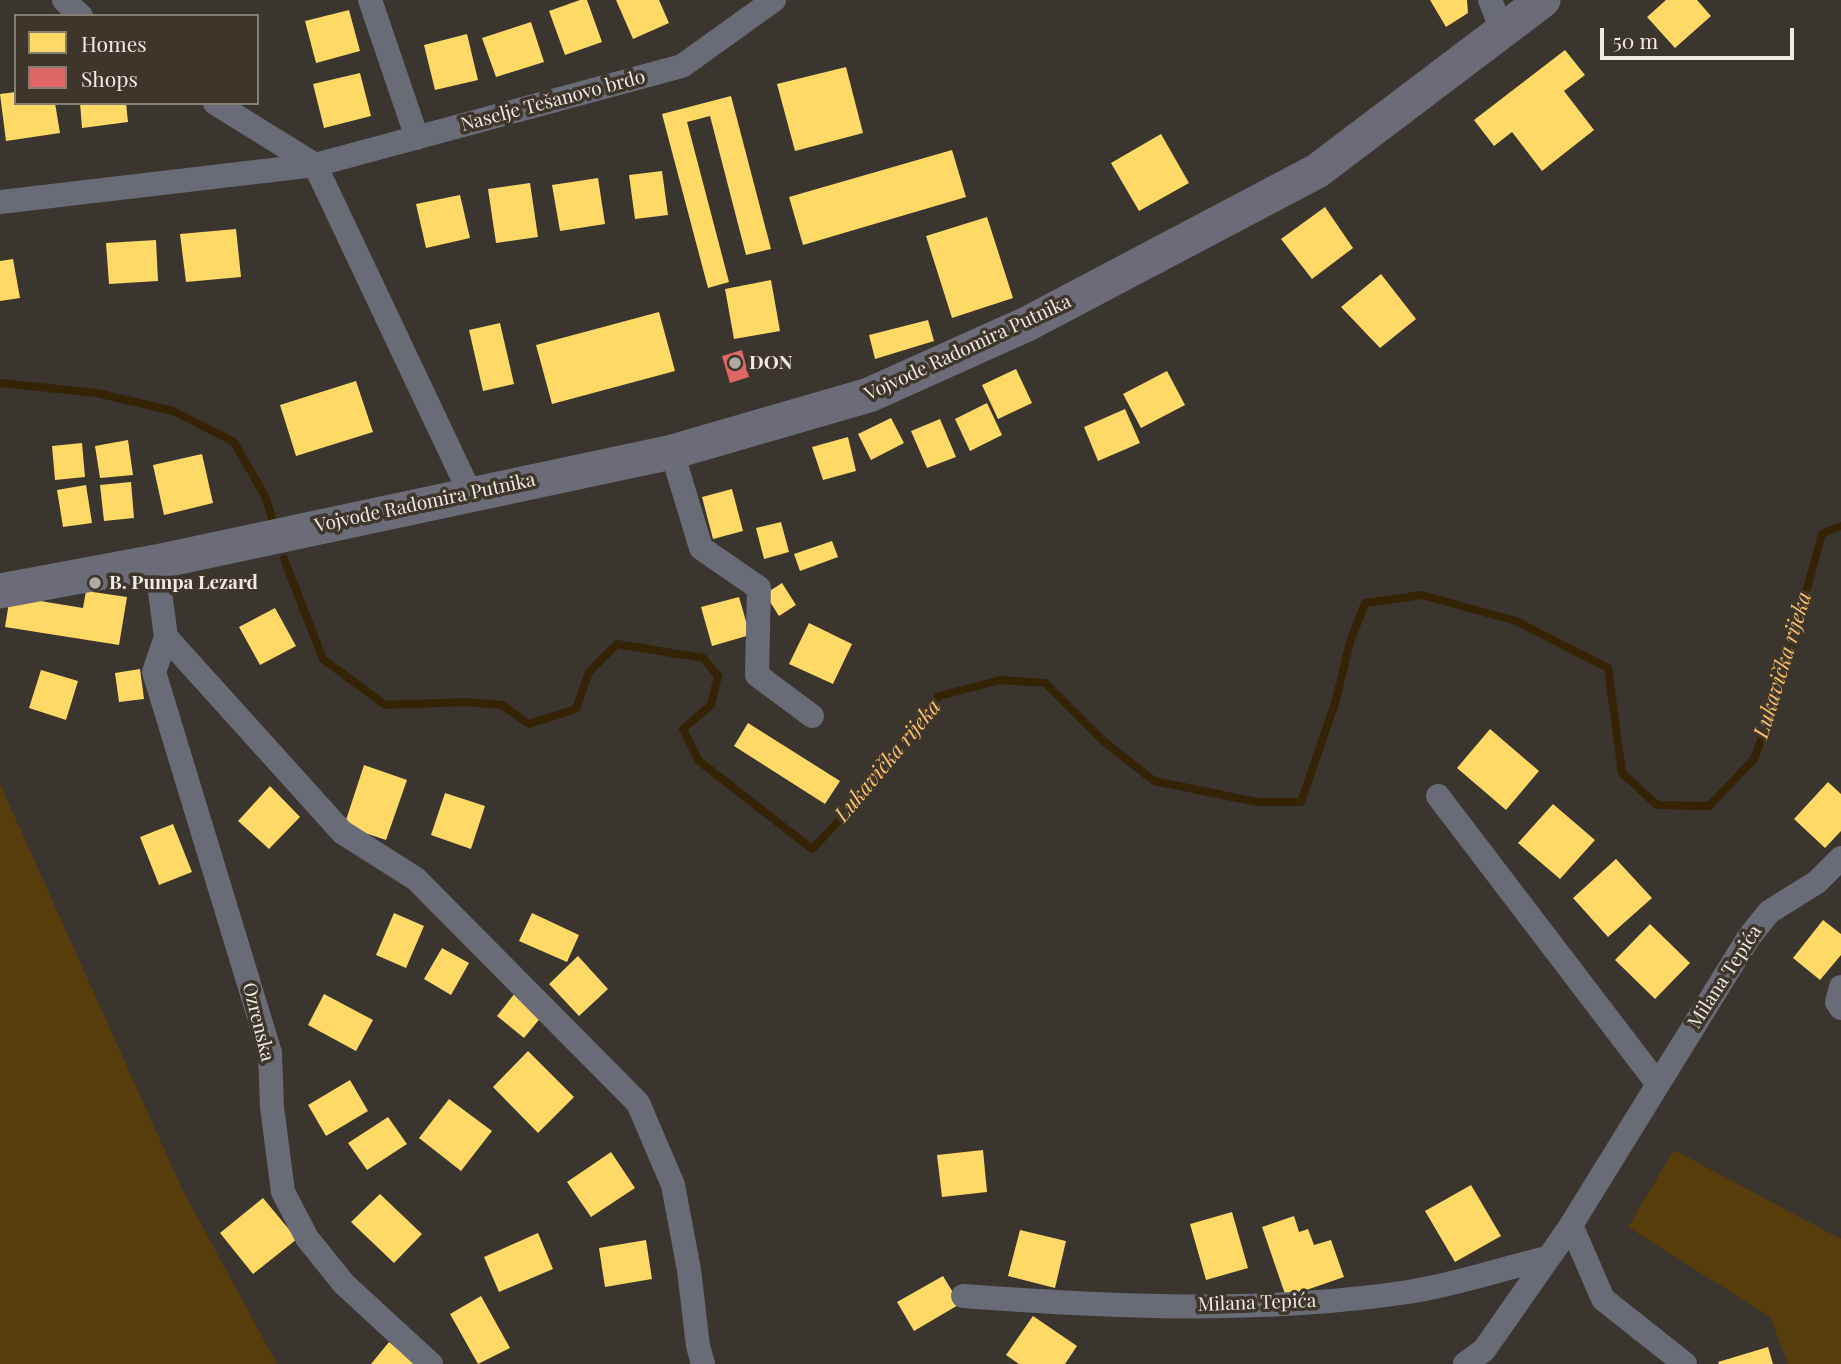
<!DOCTYPE html>
<meta charset="utf-8">
<style>
body{margin:0}
#map{position:relative;width:1841px;height:1364px;overflow:hidden;background:#3a352f;font-family:"Playfair Display",serif}
canvas{display:block}
.legend{position:absolute;left:14px;top:14px;width:245px;height:91px;box-sizing:border-box;background:#3e362b;border:2px solid #857e75;margin:0;padding:9px 12px;list-style:none;font-size:21px;color:#efeae3}
.legend li{display:flex;align-items:center;gap:14px;height:35px}
.legend b{width:35px;border:2px solid #857e75}
.scale{position:absolute;left:1600px;top:28px;width:194px;height:32px;box-sizing:border-box;border:4px solid #efeae3;border-top:0;padding-left:9px;font-size:21px;line-height:24px;white-space:nowrap;color:#efeae3;-webkit-text-stroke:5px #3e362b;paint-order:stroke}
</style>
<div id="map">
<canvas width="1841" height="1364"></canvas>
<ul class="legend">
<li><b style="height:19px;background:#ffd966"></b>Homes</li>
<li><b style="height:19px;background:#e06666"></b>Shops</li>
</ul>
<div class="scale">50 m</div>
</div>
<script>
const ctx = document.querySelector('canvas').getContext('2d');
ctx.lineJoin = 'round';
function fill(path, color) { ctx.fillStyle = color; ctx.fill(path, 'evenodd'); }
function strokePath(path, color, width, dash) { ctx.strokeStyle = color; ctx.lineWidth = width; ctx.lineCap = dash ? 'butt' : 'round'; ctx.setLineDash(dash || []); ctx.stroke(path); }
function write(font, color, halo, rows, align = 'center') {
  ctx.font = font + ' "Playfair Display",serif'; ctx.lineWidth = 7; ctx.setLineDash([]); ctx.textBaseline = 'middle'; ctx.strokeStyle = halo; ctx.fillStyle = color; for (const [text, x, y, turn = 0] of rows) {
    ctx.save(); ctx.translate(x, y); ctx.rotate((+turn || 0) * Math.PI / 180); ctx.textAlign = isNaN(turn) ? turn : align; if (halo) ctx.strokeText(text, 0, 0); ctx.fillText(text, 0, 0); ctx.restore();
  }
}
fill(new Path2D(`
 M 0,784 L 182,1189 L 277,1364 L 0,1364 Z
 M 1674,1150 L 1841,1239 L 1841,1364 L 1788,1364 L 1770,1317 L 1628,1227 Z`), '#573d0c');
fill(new Path2D(`
 M 580,0 L 587,0 L 602,42 L 565,55 L 549,11 Z
 M 616,0 L 659,0 L 669,23 L 633,39 Z
 M 1430,0 L 1467,0 L 1468,13 L 1446,27 Z
 M 1666,0 L 1697,0 L 1711,16 L 1675,48 L 1647,17 Z
 M 349,10 L 360,51 L 316,63 L 305,21 Z
 M 531,22 L 544,62 L 496,77 L 482,38 Z
 M 467,34 L 478,80 L 435,90 L 424,45 Z
 M 1565,50 L 1585,75 L 1564,91 L 1594,130 L 1542,171 L 1512,132 L 1494,146 L 1474,120 Z
 M 846,67 L 863,133 L 795,151 L 777,84 Z
 M 360,73 L 371,116 L 324,128 L 313,84 Z
 M 16,92 L 16,103 L 55,103 L 60,133 L 6,141 L 0,94 Z
 M 731,96 L 771,249 L 746,255 L 710,116 L 687,122 L 729,282 L 708,288 L 662,114 Z
 M 80,103 L 126,103 L 128,122 L 82,128 Z
 M 1161,134 L 1189,183 L 1139,211 L 1111,163 Z
 M 952,150 L 966,197 L 803,245 L 789,197 Z
 M 662,171 L 668,215 L 635,219 L 629,175 Z
 M 598,178 L 605,224 L 560,231 L 552,185 Z
 M 530,183 L 538,237 L 496,243 L 488,189 Z
 M 460,195 L 470,238 L 426,248 L 416,204 Z
 M 1325,207 L 1353,248 L 1312,279 L 1281,239 Z
 M 987,217 L 1013,298 L 952,318 L 926,236 Z
 M 236,229 L 241,277 L 186,282 L 180,234 Z
 M 156,240 L 158,281 L 109,284 L 106,243 Z
 M 13,259 L 20,298 L 0,301 L 0,261 Z
 M 1381,274 L 1416,319 L 1380,348 L 1341,307 Z
 M 771,280 L 780,331 L 734,339 L 725,289 Z
 M 659,312 L 675,371 L 552,404 L 536,345 Z
 M 928,320 L 934,341 L 875,359 L 869,335 Z
 M 500,323 L 514,384 L 483,391 L 469,330 Z
 M 1016,369 L 1032,403 L 998,419 L 982,385 Z
 M 1167,371 L 1185,405 L 1141,428 L 1123,394 Z
 M 356,381 L 373,432 L 296,456 L 280,405 Z
 M 987,403 L 1002,435 L 970,451 L 955,419 Z
 M 1125,409 L 1140,443 L 1098,461 L 1084,427 Z
 M 891,418 L 904,443 L 871,460 L 858,434 Z
 M 940,419 L 956,457 L 927,468 L 911,431 Z
 M 848,437 L 856,471 L 823,480 L 812,447 Z
 M 128,440 L 133,475 L 100,478 L 95,446 Z
 M 82,443 L 85,477 L 55,480 L 52,446 Z
 M 202,454 L 213,503 L 164,515 L 153,465 Z
 M 131,482 L 134,518 L 104,521 L 100,485 Z
 M 86,485 L 92,523 L 63,527 L 57,490 Z
 M 732,489 L 743,531 L 713,539 L 702,497 Z
 M 781,522 L 789,552 L 764,559 L 756,528 Z
 M 832,541 L 838,557 L 800,571 L 794,554 Z
 M 782,583 L 796,605 L 779,616 L 765,594 Z
 M 86,591 L 127,597 L 119,645 L 5,627 L 10,596 L 83,608 Z
 M 739,597 L 750,635 L 712,646 L 701,607 Z
 M 275,608 L 296,646 L 260,665 L 239,627 Z
 M 809,623 L 852,644 L 833,684 L 789,664 Z
 M 140,669 L 144,699 L 119,702 L 115,673 Z
 M 41,670 L 78,681 L 66,720 L 29,708 Z
 M 748,723 L 840,781 L 825,804 L 734,746 Z
 M 1490,729 L 1539,771 L 1506,810 L 1457,768 Z
 M 364,765 L 407,780 L 386,840 L 344,826 Z
 M 1828,782 L 1841,794 L 1841,831 L 1825,848 L 1794,819 Z
 M 270,786 L 300,817 L 269,849 L 238,821 Z
 M 445,793 L 485,806 L 471,849 L 431,835 Z
 M 1553,804 L 1595,840 L 1560,879 L 1518,843 Z
 M 173,824 L 192,872 L 159,885 L 140,837 Z
 M 1616,859 L 1652,898 L 1608,937 L 1573,898 Z
 M 394,913 L 424,926 L 406,968 L 376,955 Z
 M 532,913 L 579,935 L 567,962 L 519,941 Z
 M 1823,920 L 1841,934 L 1841,955 L 1820,980 L 1793,958 Z
 M 1650,924 L 1690,963 L 1655,999 L 1615,960 Z
 M 442,948 L 469,963 L 451,995 L 424,979 Z
 M 578,956 L 608,989 L 579,1016 L 549,984 Z
 M 515,993 L 542,1016 L 524,1038 L 497,1016 Z
 M 324,994 L 373,1020 L 356,1051 L 308,1025 Z
 M 528,1051 L 574,1097 L 538,1133 L 493,1087 Z
 M 350,1080 L 368,1111 L 326,1136 L 308,1105 Z
 M 449,1099 L 492,1131 L 461,1171 L 419,1138 Z
 M 388,1117 L 407,1144 L 367,1170 L 348,1143 Z
 M 983,1150 L 987,1192 L 942,1197 L 937,1155 Z
 M 611,1152 L 635,1188 L 591,1217 L 567,1182 Z
 M 1471,1185 L 1501,1236 L 1455,1262 L 1425,1211 Z
 M 380,1194 L 422,1234 L 394,1263 L 351,1222 Z
 M 263,1198 L 297,1239 L 253,1274 L 220,1233 Z
 M 1232,1212 L 1248,1268 L 1206,1280 L 1190,1224 Z
 M 1294,1216 L 1299,1232 L 1308,1229 L 1314,1245 L 1331,1240 L 1344,1277 L 1286,1297 L 1262,1227 Z
 M 1020,1230 L 1066,1241 L 1055,1288 L 1008,1276 Z
 M 538,1233 L 553,1269 L 499,1292 L 484,1257 Z
 M 646,1240 L 652,1279 L 605,1287 L 599,1248 Z
 M 943,1276 L 960,1304 L 914,1331 L 897,1302 Z
 M 481,1296 L 510,1348 L 478,1364 L 450,1314 Z
 M 1033,1316 L 1077,1346 L 1065,1364 L 1019,1364 L 1006,1355 Z
 M 389,1342 L 417,1364 L 371,1364 Z
 M 1768,1347 L 1773,1364 L 1719,1364 L 1718,1362 Z`), '#ffd966');
fill(new Path2D(`
 M 742,350 L 749,377 L 730,383 L 722,356 Z`), '#e06666');
strokePath(new Path2D(`
 M 0,383 L 97,393 L 173,411 L 234,442 L 265,496 L 272,518
 M 284,559 L 323,659 L 385,705 L 465,702 L 502,705 L 529,724 L 576,709 L 589,672 L 617,644 L 703,658 L 718,676 L 711,705 L 683,729 L 699,761 L 812,849 L 856,803 L 939,696 L 1001,680 L 1045,683 L 1101,739 L 1154,781 L 1257,802 L 1301,802 L 1336,700 L 1350,642 L 1365,603 L 1422,595 L 1516,621 L 1608,668 L 1622,773 L 1657,805 L 1709,806 L 1754,759 L 1778,695 L 1822,534 L 1841,526`), '#352306', 8);
strokePath(new Path2D(`
 M 64,0 L 81,16
 M 370,0 L 417,138
 M 1490,0 L 1502,30
 M 215,103 L 315,165 L 682,66 L 774,0
 M 0,202 L 315,165 L 470,493
 M 672,452 L 701,548 L 759,588 L 757,675 L 812,716
 M 156,562 L 166,637 L 342,832 L 416,879 L 638,1103 L 673,1185 L 689,1270 L 698,1346 L 703,1364
 M 166,637 L 154,672 L 270,1053 L 272,1107 L 283,1192 L 307,1238 L 344,1284 L 431,1364
 M 1438,796 L 1657,1083
 M 1841,987 L 1837,1002 L 1841,1008
 M 1571,1225 L 1603,1299 L 1685,1364
 M 963,1296 C 1110,1307 1261,1314 1408,1292 C 1454,1285 1501,1269 1547,1258
 M 1465,1364 L 1484,1350 L 1568,1230 L 1749,937 L 1769,912 L 1817,882 L 1841,858`), '#696b76', 24);
strokePath(new Path2D(`
 M 0,591 L 156,562 L 672,452 L 869,395 L 1027,324 L 1317,171 L 1543,0`), '#6b6c77', 35);
for (const [x, y, r, color] of [
 [735,363,7,"#b0aba4"],
 [95,583,7,"#b0aba4"]
]) { const dot = new Path2D(); dot.arc(x, y, r, 0, 2 * Math.PI); ctx.fillStyle = color; ctx.fill(dot); strokePath(dot, '#3e362b', 2.5); }
write('19px', '#efeae3', '#3e362b', [
 ["Naselje Tešanovo brdo",553,101,-15],
 ["Vojvode Radomira Putnika",968,348,-25],
 ["Vojvode Radomira Putnika",425,503,-12],
 ["Milana Tepića",1725,977,-57],
 ["Ozrenska",258,1022,76],
 ["Milana Tepića",1257,1303,-2]
]);
write('bold 19px', '#efeae3', '#3e362b', [
 ["DON",749,363],
 ["B. Pumpa Lezard",109,583]
], 'left');
write('italic 21px', '#f8c16d', '#3e362b', [
 ["Lukavička rijeka",1783,665,-73],
 ["Lukavička rijeka",888,761,-50]
]);
</script>
